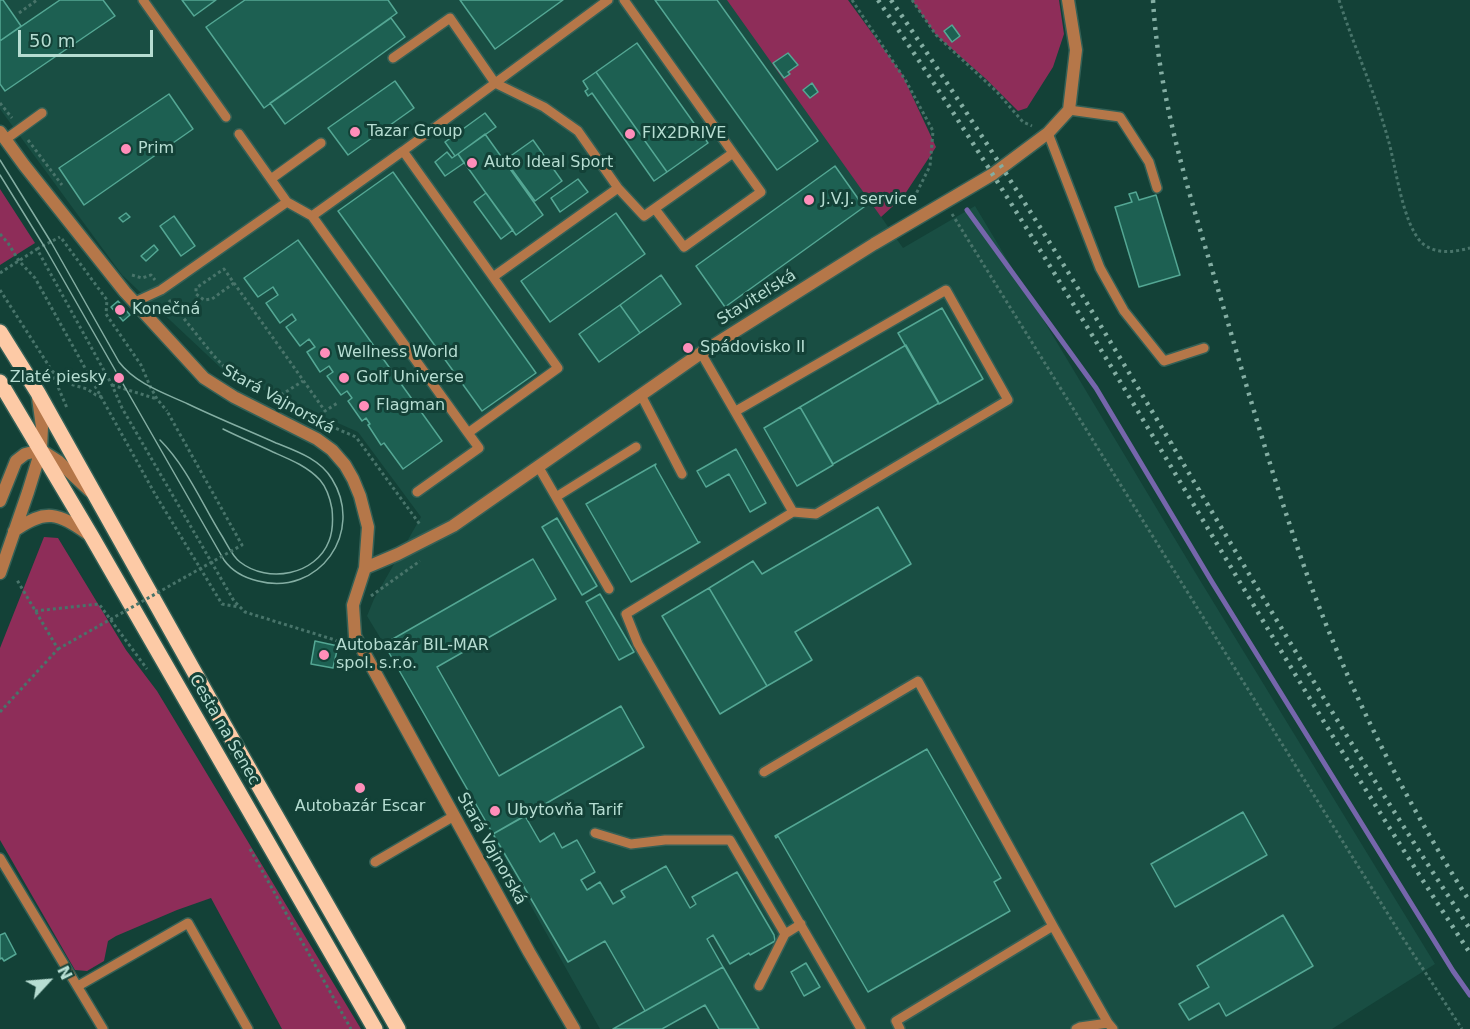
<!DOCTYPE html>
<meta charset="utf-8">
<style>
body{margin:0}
#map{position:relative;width:1470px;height:1029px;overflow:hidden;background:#134137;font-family:"DejaVu Sans",sans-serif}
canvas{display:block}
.north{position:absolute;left:18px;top:951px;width:60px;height:60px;-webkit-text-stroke:4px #134137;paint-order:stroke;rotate:64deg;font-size:16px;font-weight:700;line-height:24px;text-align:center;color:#b6ddd2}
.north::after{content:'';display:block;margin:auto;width:21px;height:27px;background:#b6ddd2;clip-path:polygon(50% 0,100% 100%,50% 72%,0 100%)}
.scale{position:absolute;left:18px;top:30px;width:135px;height:27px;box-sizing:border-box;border:3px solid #b6ddd2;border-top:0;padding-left:8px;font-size:18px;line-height:21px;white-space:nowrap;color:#b6ddd2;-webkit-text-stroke:4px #134137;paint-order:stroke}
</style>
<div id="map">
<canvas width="1470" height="1029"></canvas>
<div class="north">N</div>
<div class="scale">50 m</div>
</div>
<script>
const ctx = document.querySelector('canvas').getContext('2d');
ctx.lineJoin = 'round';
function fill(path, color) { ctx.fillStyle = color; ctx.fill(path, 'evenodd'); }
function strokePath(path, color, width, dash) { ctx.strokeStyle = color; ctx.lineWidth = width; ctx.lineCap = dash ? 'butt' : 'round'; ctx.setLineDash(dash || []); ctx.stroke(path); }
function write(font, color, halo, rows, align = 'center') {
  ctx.font = font + ' "DejaVu Sans",sans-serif'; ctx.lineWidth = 6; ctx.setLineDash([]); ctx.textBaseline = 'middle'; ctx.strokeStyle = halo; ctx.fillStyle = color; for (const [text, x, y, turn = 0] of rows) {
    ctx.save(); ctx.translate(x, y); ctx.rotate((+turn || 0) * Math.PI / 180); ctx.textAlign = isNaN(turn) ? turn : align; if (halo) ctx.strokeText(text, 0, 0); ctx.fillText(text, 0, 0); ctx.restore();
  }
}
fill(new Path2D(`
 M 0,0 L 729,0 L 903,248 L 975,206 L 1190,564 L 1435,964 L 1332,1029 L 600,1029 L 384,644 L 367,616 L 374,599 L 421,517 L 358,432 L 248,383 L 221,368 L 122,275 L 0,109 Z`), '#194e43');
fill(new Path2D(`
 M 727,0 L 848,0 L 902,74 L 936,147 L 903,197 L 881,217 Z
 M 912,0 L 1059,0 L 1064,34 L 1053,67 L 1027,108 L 1018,111 L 986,79 L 936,35 Z
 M 0,189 L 35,243 L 0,265 Z
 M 44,537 L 58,538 L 126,650 L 157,691 L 361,1029 L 282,1029 L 211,898 L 177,910 L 116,936 L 108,941 L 104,961 L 87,971 L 75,970 L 0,840 L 0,648 Z`), '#8e2d59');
strokePath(new Path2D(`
 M 967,210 L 1096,388 L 1212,582 L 1453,971 L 1470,995`), '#7666ac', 5);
const building = new Path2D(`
 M 0,0 L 3,0 L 21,26 L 0,41 Z
 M 60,0 L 103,0 L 115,16 L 5,91 L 0,84 L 0,41 Z
 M 182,0 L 216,0 L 194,16 Z
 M 245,0 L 388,0 L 397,13 L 264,108 L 206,27 Z
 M 460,0 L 563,0 L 495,49 Z
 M 655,0 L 717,0 L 818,141 L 777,170 Z
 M 391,18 L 405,37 L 285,124 L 270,103 Z
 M 952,25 L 960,36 L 952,42 L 944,31 Z
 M 637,43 L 708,143 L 667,172 L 596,72 Z
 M 788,53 L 798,65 L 788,72 L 790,74 L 784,78 L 773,63 Z
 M 596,72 L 667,172 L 654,181 L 592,93 L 588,96 L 585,91 L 588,89 L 583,81 Z
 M 395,81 L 414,108 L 348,155 L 328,128 Z
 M 812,83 L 818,92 L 810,98 L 803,90 Z
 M 169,94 L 193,129 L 84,205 L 59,168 Z
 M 485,113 L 496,127 L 455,156 L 445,142 Z
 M 485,134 L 543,215 L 516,235 L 458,154 Z
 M 533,140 L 562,181 L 535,201 L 505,160 Z
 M 447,152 L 452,158 L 458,154 L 464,163 L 445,176 L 435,162 Z
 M 835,166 L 864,207 L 725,307 L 696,266 Z
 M 393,172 L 536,373 L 482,411 L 338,211 Z
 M 578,179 L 588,192 L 560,212 L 551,198 Z
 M 1136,192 L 1139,200 L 1156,195 L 1180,275 L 1139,287 L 1115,207 L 1132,202 L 1129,194 Z
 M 486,193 L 513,230 L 501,239 L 474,202 Z
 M 126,213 L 130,217 L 123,222 L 119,218 Z
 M 616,213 L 645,254 L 550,322 L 521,281 Z
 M 174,216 L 195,246 L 181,256 L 160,226 Z
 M 298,240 L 442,441 L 403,469 L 384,443 L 381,445 L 368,425 L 370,424 L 366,418 L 362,421 L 348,401 L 352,398 L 347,391 L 341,395 L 327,376 L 333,372 L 329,366 L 320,372 L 307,352 L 315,347 L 309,339 L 300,346 L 286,327 L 296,320 L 292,314 L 280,323 L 266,303 L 278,295 L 273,287 L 258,297 L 244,278 Z
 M 154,245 L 158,250 L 146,261 L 141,256 Z
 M 661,275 L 681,304 L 640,333 L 620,305 Z
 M 118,301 L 130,315 L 123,321 L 111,307 Z
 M 620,305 L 640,333 L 599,362 L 579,334 Z
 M 942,308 L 983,379 L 939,404 L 898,333 Z
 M 906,345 L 939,403 L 833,464 L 800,407 Z
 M 800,407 L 833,465 L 797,486 L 764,428 Z
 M 736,449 L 766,503 L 750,512 L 729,474 L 706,487 L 697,471 Z
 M 656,464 L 655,466 L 698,542 L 700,542 L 631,582 L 586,504 Z
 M 878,507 L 911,564 L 795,632 L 812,660 L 767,686 L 709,588 L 753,561 L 762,574 Z
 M 557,518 L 597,586 L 582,595 L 542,527 Z
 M 533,559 L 556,599 L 437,667 L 499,776 L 621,706 L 644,747 L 493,834 L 384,644 Z
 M 709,588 L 767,686 L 720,714 L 662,616 Z
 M 600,594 L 634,652 L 619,660 L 586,602 Z
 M 315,641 L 338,646 L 333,668 L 311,664 Z
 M 927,749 L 1001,878 L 994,882 L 1010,911 L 868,992 L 778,836 L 776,838 L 775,836 Z
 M 1243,812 L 1267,855 L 1175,907 L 1151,864 Z
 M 525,816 L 540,842 L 554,833 L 562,848 L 577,840 L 595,872 L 581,880 L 587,890 L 600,882 L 613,904 L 625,897 L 621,891 L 666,866 L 690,908 L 696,904 L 692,897 L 737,872 L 774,935 L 775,941 L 750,955 L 749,953 L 730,964 L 713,935 L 707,939 L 723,967 L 645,1011 L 605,941 L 568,962 L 493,834 Z
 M 1283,915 L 1313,966 L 1226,1016 L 1219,1003 L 1189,1020 L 1179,1004 L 1209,987 L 1197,966 Z
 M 5,933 L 16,954 L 4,961 L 2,958 L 0,959 L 0,935 Z
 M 806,963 L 820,987 L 804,996 L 791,972 Z
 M 723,967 L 759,1029 L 719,1029 L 705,1005 L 662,1029 L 613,1029 Z`);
fill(building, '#1d6052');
strokePath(building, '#54a794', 1.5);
const lane = new Path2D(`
 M 143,0 L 226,117
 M 393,58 L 450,18 L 495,83 L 544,107 L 578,131 L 618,188 L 493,277
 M 1069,110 L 1120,117 L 1149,162 L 1157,188
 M 1048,133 L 1100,268 L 1124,311 L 1164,361 L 1204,348
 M 239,134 L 287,202 L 312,216 L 403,151 L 558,368 L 468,433 L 312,216
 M 6,139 L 42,113
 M 403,151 L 608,0
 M 271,179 L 321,143
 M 618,188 L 644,216 L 733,153 L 624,0
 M 655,209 L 684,247 L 761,192 L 733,153
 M 135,302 L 161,290 L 287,202
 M 701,353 L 793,512 L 626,614 L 638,644 L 861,1029
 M 641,395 L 682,474
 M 736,411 L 946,290 L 1008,400 L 816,514 L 793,512
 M 538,466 L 609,589
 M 417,492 L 479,448 L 468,433
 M 556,497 L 636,447
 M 764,772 L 918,681 L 1053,926
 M 595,833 L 631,844 L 665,840 L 730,840 L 785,934 L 801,924
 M 0,858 L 103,1029
 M 375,862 L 454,816
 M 78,986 L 188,923 L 248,1029
 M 759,986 L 785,934
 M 900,1029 L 896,1021 L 1053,926 L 1108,1023
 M 1076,1029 L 1080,1027 L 1108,1023 L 1113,1029`);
const street = new Path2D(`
 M 0,132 L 24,165 L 125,292 L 204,378 L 234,397 L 317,439 L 332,450 L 345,465 L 353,479 L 360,496 L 368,527 L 365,568 L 353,605 L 355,636 L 529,952 L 574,1029
 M 41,450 L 58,461 L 90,491
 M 0,501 L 16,461 L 25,454 L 41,450
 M 14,531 C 46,508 58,513 88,534
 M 365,568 L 398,554 L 453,526 L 701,353 L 874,244 L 993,174 L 1048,133 L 1069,110 L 1076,50 L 1068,0
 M 0,573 L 28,492 L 41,450 L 42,427 L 38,398`);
const primary = new Path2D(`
 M 0,332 L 38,393 L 224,725 L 398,1029
 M 0,382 L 92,537 L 375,1029`);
strokePath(lane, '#346056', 12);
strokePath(street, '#346056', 15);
strokePath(primary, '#346056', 18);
strokePath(new Path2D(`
 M 852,0 L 906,81 L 933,131 L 930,166 L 911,204
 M 912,0 L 936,35 L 997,92 L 1023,122 L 1032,126
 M 1339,0 C 1354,47 1375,92 1388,139 C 1396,166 1402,223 1422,243 C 1436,255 1454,252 1470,248
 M 19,13 L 37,0
 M 0,103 L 12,118
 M 28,140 L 62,185
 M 952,214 L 1401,935 L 1462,1029
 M 0,234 L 8,243 L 19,261 L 35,278 L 155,494 L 222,604 L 239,607
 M 62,239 L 107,300 L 106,314 L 141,365 L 150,386 L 157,399 L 167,411
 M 37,249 L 60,237
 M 0,273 L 37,249 L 112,385 L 122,408 L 234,601 L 245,612 L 335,640 L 343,644
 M 132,275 L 142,278 L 151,275 L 155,280
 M 234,283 L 212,299 L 204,300 L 196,294 L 196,288 L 224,269 L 234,283 L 325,411 L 339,402
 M 0,290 L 49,366 L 67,408
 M 169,300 L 214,356 L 237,380
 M 52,371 L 70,384 L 87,389 L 96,395 L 102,397
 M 112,385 L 157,399
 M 281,395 L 303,381
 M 314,419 L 356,437 L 421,526
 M 371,596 L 420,561
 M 35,611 L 99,604 L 147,669
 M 0,712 L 58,649 L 17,580
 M 250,849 L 351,1029`), '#48746a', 3, [3, 3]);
strokePath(lane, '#b57749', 9);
strokePath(street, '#b57749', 12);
strokePath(primary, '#fdcaa6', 15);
strokePath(new Path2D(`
 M 0,160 L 51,242 L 119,362 C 136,384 164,393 188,404 C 217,418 247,430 276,443 C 296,451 320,459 332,479 C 365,532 319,597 258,581 C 245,578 232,571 224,560 L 44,246 L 0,175
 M 160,440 C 187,467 202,504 222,536 C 227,544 232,556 240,562 C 268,584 316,575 329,541 C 333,531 333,519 332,509 C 330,498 327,488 320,480 C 307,466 289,459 273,452 C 256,444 239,437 223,429`), '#84aea3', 1.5);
strokePath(new Path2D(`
 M 878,0 C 1090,309 1264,641 1470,953
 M 891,0 C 952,89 1011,180 1068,272 C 1202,491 1328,715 1470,929
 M 1153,0 C 1159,105 1193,205 1223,306 C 1249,394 1274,482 1305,569 C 1346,684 1404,799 1470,902`), '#84aea3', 4.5, [3, 6]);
strokePath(new Path2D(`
 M 58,649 L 242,545 L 167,411`), '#48746a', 3, [3, 3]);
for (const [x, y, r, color] of [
 [355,132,6,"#ff8eba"],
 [630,134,6,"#ff8eba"],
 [126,149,6,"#ff8eba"],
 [472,163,6,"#ff8eba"],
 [809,200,6,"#ff8eba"],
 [120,310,6,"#ff8eba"],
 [688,348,6,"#ff8eba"],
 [325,353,6,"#ff8eba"],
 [119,378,6,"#ff8eba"],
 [344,378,6,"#ff8eba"],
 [364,406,6,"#ff8eba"],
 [324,655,6,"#ff8eba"],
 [360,788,6,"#ff8eba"],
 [495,811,6,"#ff8eba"]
]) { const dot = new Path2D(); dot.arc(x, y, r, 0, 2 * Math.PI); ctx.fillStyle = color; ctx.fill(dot); strokePath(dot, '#134137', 2); }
write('16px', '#b6ddd2', '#134137', [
 ["Tazar Group",367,132],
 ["FIX2DRIVE",642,134],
 ["Prim",138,149],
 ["Auto Ideal Sport",484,163],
 ["J.V.J. service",821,200],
 ["Konečná",132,310],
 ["Spádovisko II",700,348],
 ["Wellness World",337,353],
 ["Zlaté piesky",107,378,"right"],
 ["Golf Universe",356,378],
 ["Flagman",376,406],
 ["Autobazár BIL-MAR",336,646],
 ["spol. s.r.o.",336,664],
 ["Autobazár Escar",360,807,"center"],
 ["Ubytovňa Tarif",507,811]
], 'left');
write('16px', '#b6ddd2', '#134137', [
 ["Staviteľská",757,298,-32],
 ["Stará Vajnorská",278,400,29],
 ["Cesta na Senec",224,730,60],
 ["Stará Vajnorská",491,849,61]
]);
</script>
